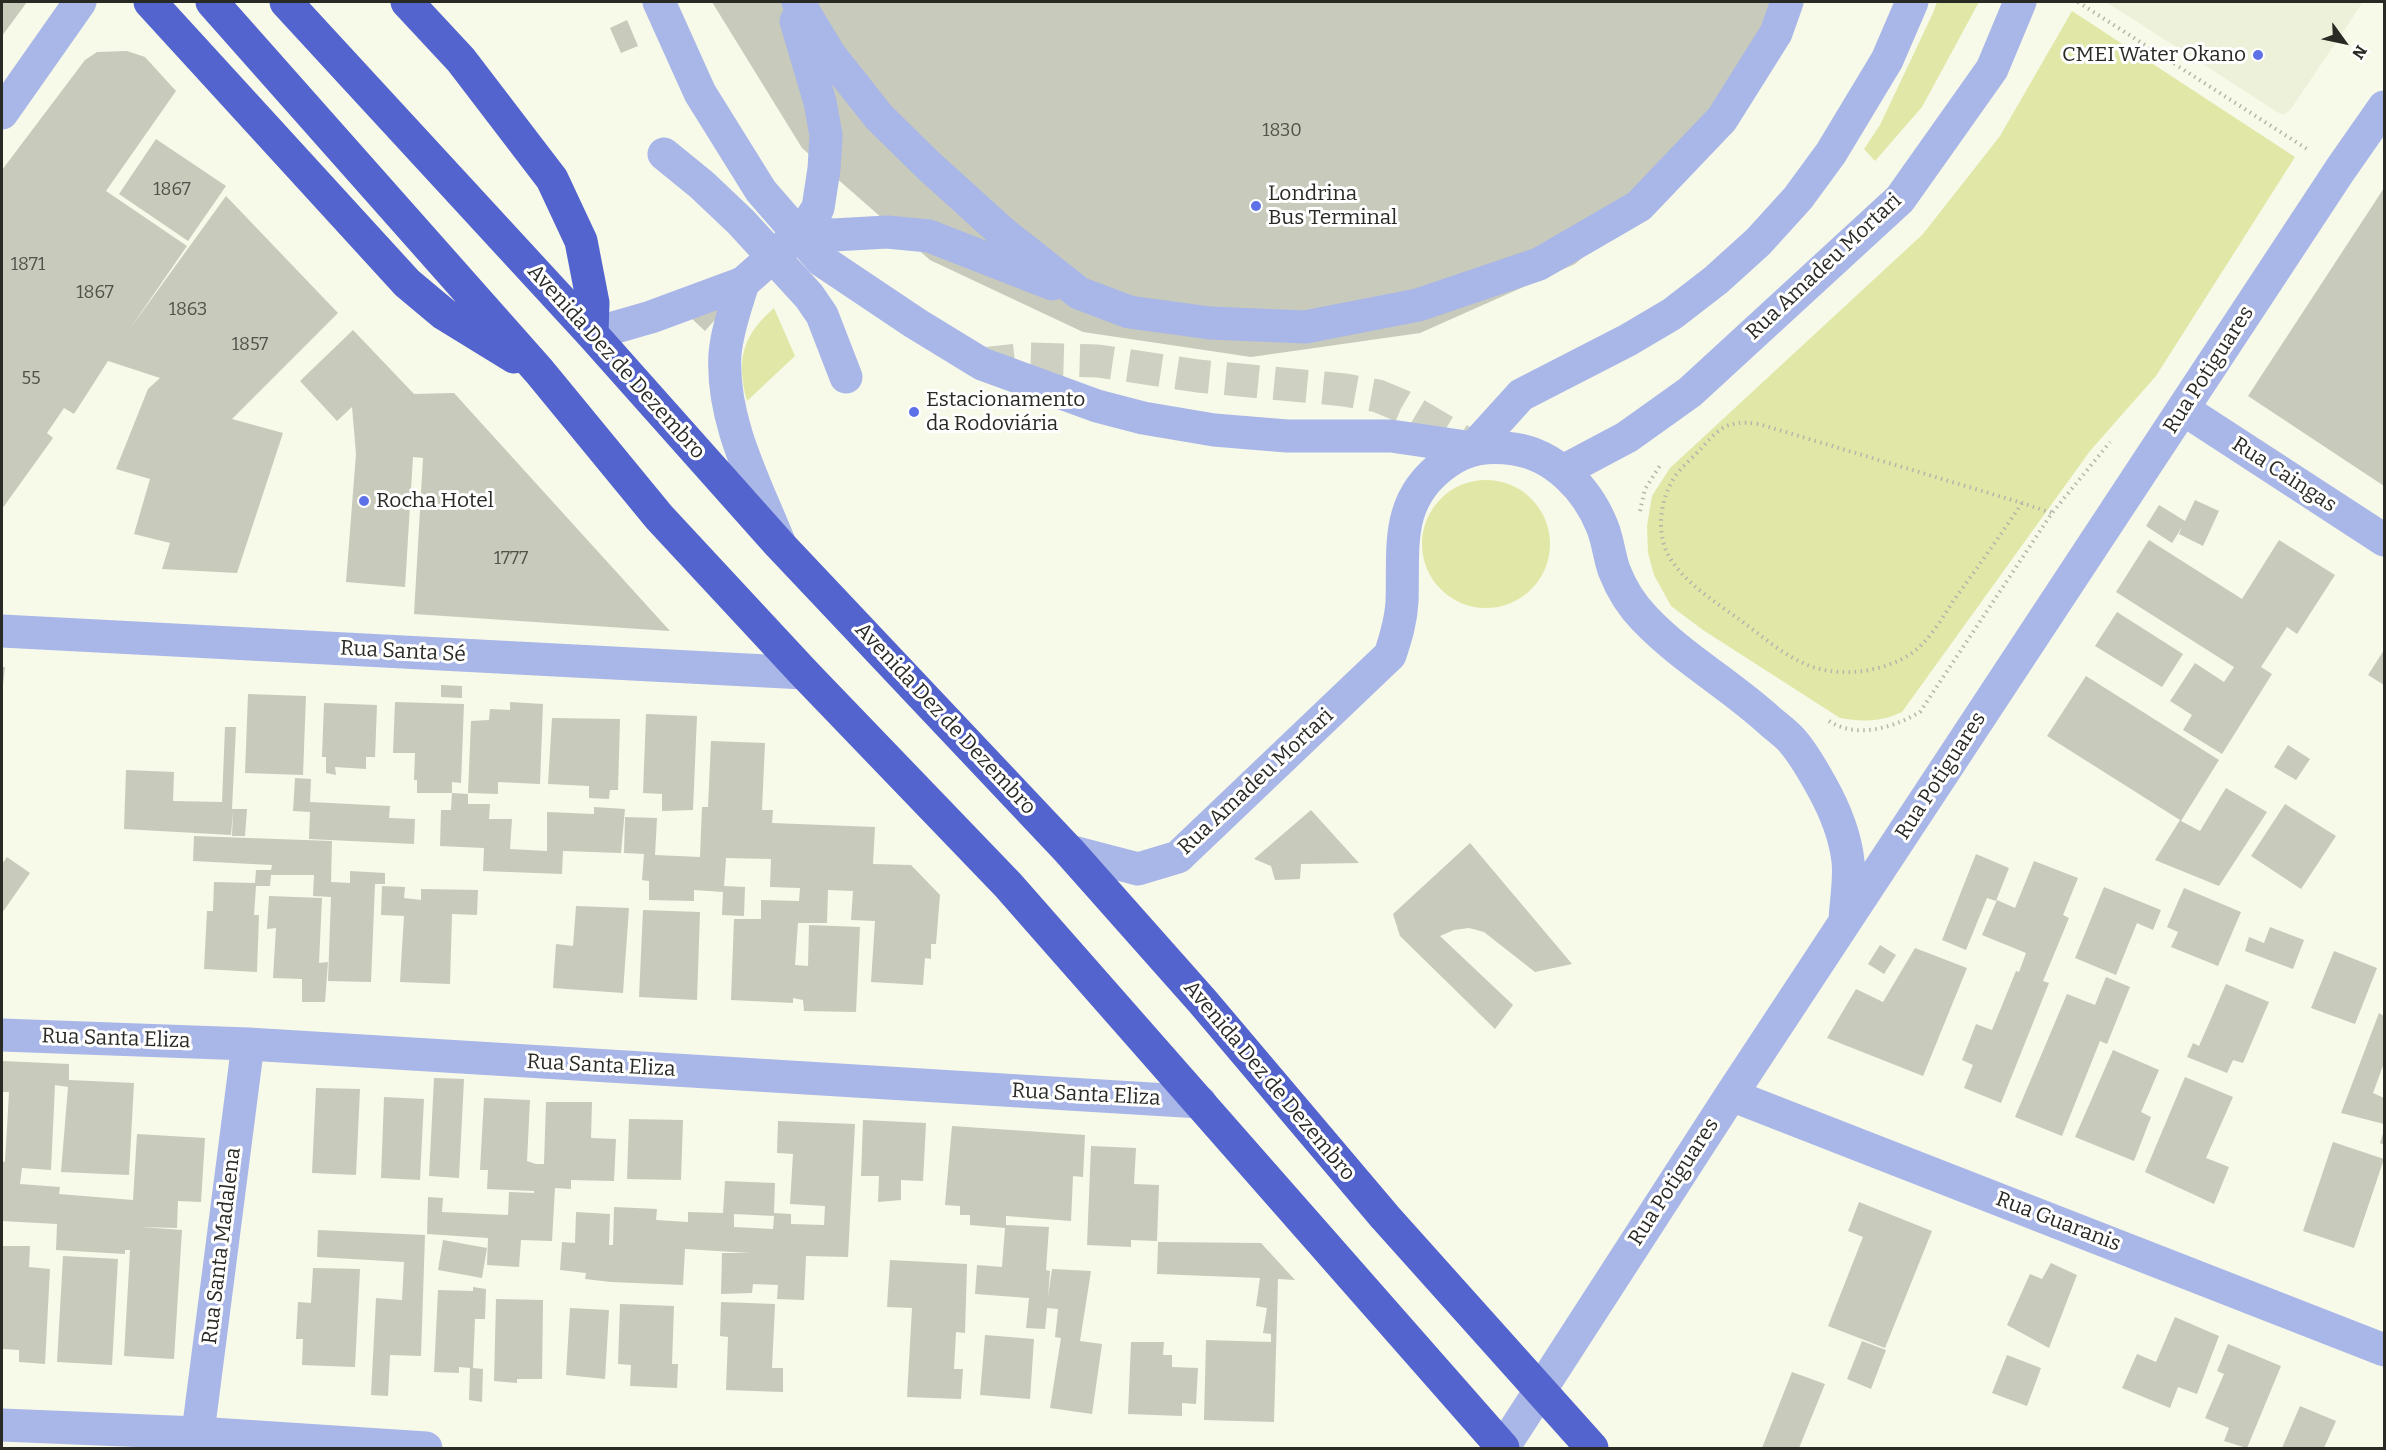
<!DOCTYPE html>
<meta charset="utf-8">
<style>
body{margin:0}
#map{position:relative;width:2386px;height:1450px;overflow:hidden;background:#f7f9e9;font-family:Bitter,serif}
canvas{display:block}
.frame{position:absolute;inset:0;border:3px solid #292a24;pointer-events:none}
.north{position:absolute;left:2314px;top:12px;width:60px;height:60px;-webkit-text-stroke:4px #fff;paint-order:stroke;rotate:123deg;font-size:16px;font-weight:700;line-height:24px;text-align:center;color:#292a24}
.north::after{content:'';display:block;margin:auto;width:21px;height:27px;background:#292a24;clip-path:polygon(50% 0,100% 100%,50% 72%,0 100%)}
</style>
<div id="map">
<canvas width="2386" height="1450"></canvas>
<div class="frame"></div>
<div class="north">N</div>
</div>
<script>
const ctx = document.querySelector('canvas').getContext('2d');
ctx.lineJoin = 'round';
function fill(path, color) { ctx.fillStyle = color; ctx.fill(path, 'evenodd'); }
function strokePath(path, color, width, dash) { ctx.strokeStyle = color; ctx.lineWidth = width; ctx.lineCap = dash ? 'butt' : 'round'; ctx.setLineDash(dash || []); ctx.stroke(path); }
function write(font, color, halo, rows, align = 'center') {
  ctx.font = font + ' Bitter,serif'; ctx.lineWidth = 6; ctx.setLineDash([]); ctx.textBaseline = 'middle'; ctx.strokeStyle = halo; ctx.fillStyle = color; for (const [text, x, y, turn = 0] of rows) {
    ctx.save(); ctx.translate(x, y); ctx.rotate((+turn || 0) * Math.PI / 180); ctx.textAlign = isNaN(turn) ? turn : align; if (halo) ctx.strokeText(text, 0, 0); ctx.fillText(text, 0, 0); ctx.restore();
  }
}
fill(new Path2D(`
 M 2106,2 L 2363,2 L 2291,109 L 2285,114 L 2279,113 Z`), '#eef1d9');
fill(new Path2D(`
 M 1937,2 L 1979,2 L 1922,107 L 1875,161 L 1864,149 L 1880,125 L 1933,13 Z
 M 2072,11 L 2295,157 L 2156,376 L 2090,451 L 1902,712 C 1881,722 1862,722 1840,718 L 1703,630 L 1671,606 L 1654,575 L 1648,553 L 1647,526 L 1652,496 L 1670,468 L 1923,234 L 2000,136 Z
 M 774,308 L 795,356 L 747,401 C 736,360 742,336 774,308 Z
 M1422 544a64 64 0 1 1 128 0a64 64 0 1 1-128 0Z`), '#e1e8a7');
fill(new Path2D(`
 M 2,2 L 27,2 L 2,36 Z
 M 712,2 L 1801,2 L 1704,153 L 1575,264 L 1420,333 L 1251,357 L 1083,332 L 930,260 L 802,148 Z
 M 627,20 L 638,46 L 621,53 L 610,28 Z
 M 127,51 L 145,57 L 176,91 L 106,191 L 187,246 L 129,330 L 226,196 L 338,313 L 232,419 L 283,433 L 237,573 L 162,569 L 170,543 L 134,534 L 150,479 L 116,469 L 148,389 L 160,378 L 108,361 L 74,414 L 64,408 L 47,433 L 53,438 L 2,509 L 2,170 L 85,60 L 97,52 Z
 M 156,139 L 226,186 L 188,241 L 119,194 Z
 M 2384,188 L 2384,486 L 2248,396 Z
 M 708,300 L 721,313 L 705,331 L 690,317 Z
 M 353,330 L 414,394 L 454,393 L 670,631 L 414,614 L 423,458 L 413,457 L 405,587 L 346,582 L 356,454 L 352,407 L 337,421 L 300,381 Z
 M 2195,500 L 2219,511 L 2203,546 L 2179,534 L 2182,527 L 2172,543 L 2146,526 L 2159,505 L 2185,521 Z
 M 2149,540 L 2242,599 L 2279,540 L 2335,575 L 2297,634 L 2287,627 L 2261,667 L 2272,674 L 2222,754 L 2183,730 L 2192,715 L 2170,701 L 2195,663 L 2224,682 L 2234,667 L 2116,592 Z
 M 2117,612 L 2183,654 L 2162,687 L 2095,646 Z
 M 2384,650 L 2384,685 L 2368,675 Z
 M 2,667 L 5,667 L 3,685 L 2,685 Z
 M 2086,676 L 2219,760 L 2181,821 L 2200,831 L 2226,788 L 2267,812 L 2219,886 L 2155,860 L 2180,820 L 2047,736 Z
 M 441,685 L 462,686 L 462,698 L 441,697 Z
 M 248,694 L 306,696 L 303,775 L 245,773 Z
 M 395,702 L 464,704 L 461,783 L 452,782 L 452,793 L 417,793 L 417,780 L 414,780 L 415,753 L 393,753 Z
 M 510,702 L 543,704 L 540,784 L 498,782 L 498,794 L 468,793 L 471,721 L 489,720 L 490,709 L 510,710 Z
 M 324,703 L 377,705 L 375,757 L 366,757 L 366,769 L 335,767 L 336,775 L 326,773 L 326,757 L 322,757 Z
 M 646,714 L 697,716 L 693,810 L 662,811 L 662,794 L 643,793 Z
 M 552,718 L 620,719 L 618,790 L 610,790 L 609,799 L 589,798 L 589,786 L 548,784 Z
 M 225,727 L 236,727 L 232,809 L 247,809 L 245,836 L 232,836 L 233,811 L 231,835 L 124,829 L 126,770 L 174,772 L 173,801 L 222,802 Z
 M 711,741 L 765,743 L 762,810 L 773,810 L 772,823 L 875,827 L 873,864 L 911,865 L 940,895 L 936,944 L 931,944 L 931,959 L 925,958 L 923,985 L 871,982 L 875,921 L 851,920 L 853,891 L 828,890 L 827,923 L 798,923 L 795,965 L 808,966 L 809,925 L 860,927 L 856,1012 L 804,1011 L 803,1000 L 793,998 L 793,1003 L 731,1000 L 734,919 L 761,919 L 761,900 L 799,901 L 800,888 L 770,887 L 771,859 L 726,858 L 724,886 L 745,887 L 744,916 L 722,915 L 723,892 L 694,890 L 694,901 L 649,900 L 649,881 L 642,880 L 644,854 L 624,853 L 625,817 L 657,818 L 655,855 L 700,857 L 702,807 L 708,807 Z
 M 2288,745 L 2310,759 L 2296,780 L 2274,767 Z
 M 295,778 L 311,779 L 310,802 L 390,806 L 389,818 L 415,819 L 414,844 L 309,839 L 310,812 L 293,811 Z
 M 452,793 L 468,794 L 468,804 L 490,804 L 489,819 L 512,819 L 510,849 L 547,851 L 547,812 L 594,814 L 594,807 L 625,809 L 621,853 L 563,851 L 562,874 L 483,871 L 484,848 L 440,846 L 441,810 L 451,810 Z
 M 2285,804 L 2336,836 L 2301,889 L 2251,856 Z
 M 1311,810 L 1359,863 L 1301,864 L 1300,879 L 1275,880 L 1271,866 L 1254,859 Z
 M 194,836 L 332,841 L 331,882 L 350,883 L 350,871 L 385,873 L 385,884 L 375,884 L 371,982 L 328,981 L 331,897 L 313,896 L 314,875 L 271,875 L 270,886 L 256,886 L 254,915 L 259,915 L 257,972 L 204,969 L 207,911 L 213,911 L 214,882 L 255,883 L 256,870 L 271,870 L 272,865 L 193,861 Z
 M 1470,843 L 1572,964 L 1535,972 L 1484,932 L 1469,928 L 1454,930 L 1440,936 L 1513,1005 L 1495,1029 L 1400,936 L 1393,914 Z
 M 1976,854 L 2009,868 L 1996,901 L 1987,898 L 1966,950 L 1942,940 Z
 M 7,857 L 30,873 L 2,913 L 2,864 Z
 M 2034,861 L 2078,878 L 2063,915 L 2069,918 L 2043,981 L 2049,983 L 2001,1103 L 1964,1088 L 1973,1065 L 1962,1060 L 1976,1024 L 1992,1030 L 2016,971 L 2019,972 L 2026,953 L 1982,935 L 1997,900 L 2015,908 Z
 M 382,886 L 405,887 L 404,898 L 421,900 L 421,889 L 478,890 L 477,915 L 452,914 L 450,984 L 400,982 L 404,916 L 381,915 Z
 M 2104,887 L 2161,910 L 2153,930 L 2137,923 L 2116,975 L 2075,958 Z
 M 2184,888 L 2241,912 L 2218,966 L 2171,947 L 2178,932 L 2167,927 Z
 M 269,896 L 322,898 L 319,963 L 328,962 L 325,1002 L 302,1002 L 302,979 L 273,978 L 276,928 L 267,929 Z
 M 576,906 L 629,908 L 623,993 L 553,988 L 556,944 L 573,946 Z
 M 643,910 L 700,912 L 697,1000 L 639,997 Z
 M 2270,927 L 2304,940 L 2293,969 L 2245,951 L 2249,937 L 2264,943 Z
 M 1880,945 L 1896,955 L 1884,974 L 1868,964 Z
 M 1915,948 L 1967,968 L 1923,1076 L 1827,1038 L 1856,989 L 1883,1002 Z
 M 2334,951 L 2377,968 L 2355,1024 L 2311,1008 Z
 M 2106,977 L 2130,987 L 2107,1044 L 2100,1041 L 2062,1136 L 2015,1117 L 2067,994 L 2095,1005 Z
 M 2226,984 L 2269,1002 L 2243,1063 L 2233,1060 L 2227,1073 L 2187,1057 L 2193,1043 L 2199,1046 Z
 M 2379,1013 L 2384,1016 L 2384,1063 L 2373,1093 L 2384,1098 L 2384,1124 L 2341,1113 Z
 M 2113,1050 L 2159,1070 L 2141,1112 L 2151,1117 L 2134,1161 L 2075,1137 Z
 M 2,1061 L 69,1064 L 69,1080 L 134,1083 L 129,1175 L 61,1172 L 68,1087 L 55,1085 L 51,1170 L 22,1168 L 20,1184 L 60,1187 L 59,1194 L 133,1200 L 137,1134 L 205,1138 L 201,1202 L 178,1201 L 177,1228 L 141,1227 L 182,1230 L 174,1359 L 124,1356 L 130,1250 L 125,1250 L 125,1254 L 56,1250 L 57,1224 L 2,1221 L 2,1161 L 5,1162 L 9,1092 L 2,1092 Z
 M 2185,1077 L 2233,1097 L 2206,1158 L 2229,1167 L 2214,1204 L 2145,1172 Z
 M 434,1078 L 464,1079 L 459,1178 L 429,1176 Z
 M 316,1088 L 360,1089 L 356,1175 L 312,1173 Z
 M 384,1097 L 424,1099 L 420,1180 L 381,1178 Z
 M 484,1098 L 530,1100 L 527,1161 L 536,1164 L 544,1164 L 546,1102 L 592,1102 L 591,1138 L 616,1139 L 614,1181 L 571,1180 L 571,1189 L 555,1188 L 552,1241 L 521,1240 L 519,1267 L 487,1265 L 488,1238 L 427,1234 L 428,1197 L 443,1198 L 442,1212 L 508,1215 L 509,1192 L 534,1193 L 534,1191 L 487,1189 L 488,1170 L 480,1170 Z
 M 629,1119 L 683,1120 L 681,1180 L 627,1179 Z
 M 863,1120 L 926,1123 L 923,1181 L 901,1180 L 901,1200 L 878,1202 L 879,1176 L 861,1176 Z
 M 778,1121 L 855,1124 L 848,1257 L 806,1256 L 804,1300 L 777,1299 L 778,1285 L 753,1284 L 752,1293 L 721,1294 L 722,1253 L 750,1253 L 685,1249 L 683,1285 L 611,1282 L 585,1279 L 586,1273 L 560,1270 L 562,1242 L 575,1243 L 576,1212 L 610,1214 L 609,1245 L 613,1245 L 614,1207 L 657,1209 L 656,1220 L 688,1222 L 688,1212 L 723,1213 L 725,1181 L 775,1183 L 774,1213 L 791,1214 L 791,1224 L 824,1225 L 825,1206 L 790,1204 L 793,1154 L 777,1153 ZM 734,1214 L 774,1216 L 773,1229 L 734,1227 Z
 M 952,1126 L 1085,1135 L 1083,1177 L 1073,1176 L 1071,1221 L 1006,1216 L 1006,1225 L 1049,1227 L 1046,1270 L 1050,1271 L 1048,1297 L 1052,1269 L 1091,1271 L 1080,1341 L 1102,1344 L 1092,1414 L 1050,1408 L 1061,1338 L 1055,1337 L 1058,1309 L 1047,1308 L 1045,1329 L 1026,1328 L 1029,1298 L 975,1294 L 977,1265 L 1002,1267 L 1005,1228 L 970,1225 L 970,1215 L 960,1215 L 960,1206 L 945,1205 Z
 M 2384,1130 L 2384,1145 L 2380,1143 Z
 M 2333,1142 L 2384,1159 L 2354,1248 L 2303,1231 Z
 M 1091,1146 L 1136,1148 L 1134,1184 L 1159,1185 L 1157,1241 L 1131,1240 L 1131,1247 L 1087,1245 Z
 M 1859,1202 L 1932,1231 L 1885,1348 L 1828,1326 L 1863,1237 L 1848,1231 Z
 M 318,1230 L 425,1235 L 421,1356 L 390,1355 L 388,1396 L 371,1395 L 376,1298 L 402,1300 L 404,1262 L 317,1257 Z
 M 443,1240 L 487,1248 L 482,1278 L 438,1270 Z
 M 1158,1242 L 1261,1243 L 1295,1280 L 1278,1279 L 1274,1422 L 1204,1420 L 1206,1340 L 1271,1342 L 1271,1334 L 1263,1333 L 1267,1308 L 1256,1306 L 1260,1278 L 1157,1274 Z
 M 3,1246 L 30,1246 L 29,1267 L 50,1269 L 45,1364 L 19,1362 L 19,1350 L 2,1349 Z
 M 63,1256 L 118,1259 L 112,1365 L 57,1362 Z
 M 890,1260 L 967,1264 L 965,1333 L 956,1332 L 954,1369 L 963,1369 L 961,1399 L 907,1397 L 912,1308 L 887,1307 Z
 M 2051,1263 L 2077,1275 L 2049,1348 L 2007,1325 L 2030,1274 L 2042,1279 Z
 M 313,1268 L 360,1269 L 355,1367 L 302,1365 L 303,1339 L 296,1339 L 298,1302 L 311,1303 Z
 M 473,1287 L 486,1289 L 485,1319 L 475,1319 L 473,1368 L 483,1369 L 482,1402 L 469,1400 L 470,1368 L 459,1367 L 459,1373 L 434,1372 L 438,1290 L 473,1291 Z
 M 496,1299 L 543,1300 L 542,1379 L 517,1379 L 517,1383 L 494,1381 Z
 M 721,1302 L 775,1304 L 772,1368 L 783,1368 L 783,1392 L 726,1390 L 728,1337 L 720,1336 Z
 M 620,1304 L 674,1306 L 672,1364 L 678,1364 L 677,1388 L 630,1386 L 631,1365 L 618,1364 Z
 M 570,1308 L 609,1310 L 605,1379 L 566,1375 Z
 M 2175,1317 L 2219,1336 L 2197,1394 L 2178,1387 L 2170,1408 L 2122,1388 L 2137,1354 L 2156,1362 Z
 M 985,1335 L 1034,1339 L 1030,1399 L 980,1395 Z
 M 1862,1341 L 1886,1350 L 1871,1389 L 1847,1379 Z
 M 1131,1342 L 1164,1342 L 1163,1355 L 1172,1355 L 1172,1367 L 1198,1368 L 1196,1404 L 1182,1403 L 1182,1416 L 1128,1414 Z
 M 2228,1344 L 2281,1366 L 2247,1448 L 2224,1441 L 2229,1428 L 2205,1418 L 2224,1374 L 2217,1371 Z
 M 2007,1355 L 2041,1368 L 2027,1406 L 1992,1393 Z
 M 1792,1372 L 1825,1384 L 1799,1448 L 1762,1448 Z
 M 2300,1406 L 2336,1421 L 2324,1448 L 2282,1448 Z`), '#c8cabb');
strokePath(new Path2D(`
 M 982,364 L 1027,359 L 1098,361 L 1198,376 L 1345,390 L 1378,396 L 1402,406 L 1473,448`), '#ced0c2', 33, [33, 16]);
strokePath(new Path2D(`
 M 2078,2 L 2307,149
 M 2022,503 C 2000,536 1977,568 1954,600 C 1942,618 1930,640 1912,653 C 1883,673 1836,679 1803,663 C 1779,652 1757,632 1736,617 C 1715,602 1689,585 1674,564 C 1654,539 1659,499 1676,475 C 1682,467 1689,461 1695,455 C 1719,430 1723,419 1759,424 L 2022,503 L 2052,513
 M 1640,511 L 1645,489 L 1661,464
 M 1829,721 C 1856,739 1893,728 1920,712 L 2052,513 L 2110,442`), '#b5b6aa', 4, [1.5, 4.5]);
strokePath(new Path2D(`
 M 659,2 L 700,93 L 761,191 L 821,260 L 915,323 L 982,364 L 1097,406 L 1143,418 L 1214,430 L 1287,436 L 1391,436 L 1473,448 L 1521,395 L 1628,340 L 1672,314 L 1716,280 L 1758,242 L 1798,198 L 1831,153 L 1887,60 L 1912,2
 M 798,2 L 830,55 L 879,117 L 929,166 L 1003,233 L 1079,293 L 1129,312 L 1210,323 L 1305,327 L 1418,305 L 1539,264 L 1639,206 L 1722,119 L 1776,33 L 1787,2
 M 796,21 L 820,102 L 826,135 L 824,169 L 818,208 L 803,230 L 833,235 L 887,232 L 929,236 L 1052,284
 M 2,113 L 80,2
 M 664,154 L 702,185 L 741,222 L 809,296 L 822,315 L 846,377
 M 743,283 C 736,306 727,330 725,354 C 721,420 755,482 779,542
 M 592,334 L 651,317 L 743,283
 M 2183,409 L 2384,540
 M 1563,471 L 1627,437 L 1690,392 L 1900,199 L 1992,69 L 2020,2
 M 2,631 L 804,673
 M 1069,851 L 1138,869 L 1178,857 L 1390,655 C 1396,637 1401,621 1402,602 C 1404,547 1394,500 1446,463 C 1467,448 1489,445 1514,449 C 1555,455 1587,489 1602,526 C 1608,540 1609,556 1614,570 C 1621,588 1631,605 1645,619 C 1682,658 1731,685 1771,722 C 1779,729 1788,735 1794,743 C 1805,756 1813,771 1821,785 C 1835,810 1845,834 1848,861 C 1850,880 1846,901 1845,920
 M 2,1035 L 248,1044 L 1200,1102
 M 1731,1095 L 2384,1350
 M 2,1425 L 197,1433 L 426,1448
 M 196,1448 L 248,1044
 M 1503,1448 L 1731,1095 L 2340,170 L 2384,107`), '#a9b6e8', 33);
strokePath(new Path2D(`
 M 150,2 L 407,283 L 444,314 L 514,357
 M 212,2 L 539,371 L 659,517 L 804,673 L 1008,885 L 1503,1448
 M 286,2 L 592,334 L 779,544 L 1069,851 L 1203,1002 L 1385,1217 L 1592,1448
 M 407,2 L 461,60 L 552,179 L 581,241 L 593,303 L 592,334`), '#5464ce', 33);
strokePath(new Path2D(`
 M 743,283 L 803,230`), '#a9b6e8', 33);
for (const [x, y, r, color] of [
 [2258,55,6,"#5e70e7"],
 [1256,206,6,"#5e70e7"],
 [914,412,6,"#5e70e7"],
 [364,501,6,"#5e70e7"]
]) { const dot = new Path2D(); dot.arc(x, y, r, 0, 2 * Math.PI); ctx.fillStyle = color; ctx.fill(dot); strokePath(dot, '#fff', 2); }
write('18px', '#51524a', null, [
 ["1830",1282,131],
 ["1867",172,190],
 ["1871",28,265],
 ["1867",95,293],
 ["1863",188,310],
 ["1857",250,345],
 ["55",31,379],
 ["1777",511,559]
]);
write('21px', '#292a24', '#fff', [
 ["CMEI Water Okano",2246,55,"right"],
 ["Londrina",1268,194],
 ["Bus Terminal",1268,218],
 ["Estacionamento",926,400],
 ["da Rodoviária",926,424],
 ["Rocha Hotel",376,501]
], 'left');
write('21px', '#292a24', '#fff', [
 ["Rua Amadeu Mortari",1824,267,-43],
 ["Avenida Dez de Dezembro",616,362,48],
 ["Rua Potiguares",2209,370,-57],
 ["Rua Caingas",2284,475,33],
 ["Rua Santa Sé",403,652,3],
 ["Avenida Dez de Dezembro",945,719,47],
 ["Rua Potiguares",1941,776,-57],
 ["Rua Amadeu Mortari",1256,782,-43],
 ["Rua Santa Eliza",116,1039,2],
 ["Rua Santa Eliza",601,1066,3],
 ["Avenida Dez de Dezembro",1269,1081,50],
 ["Rua Santa Eliza",1086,1095,3],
 ["Rua Potiguares",1674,1182,-57],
 ["Rua Guaranis",2058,1222,21],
 ["Rua Santa Madalena",222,1246,-83]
]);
</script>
